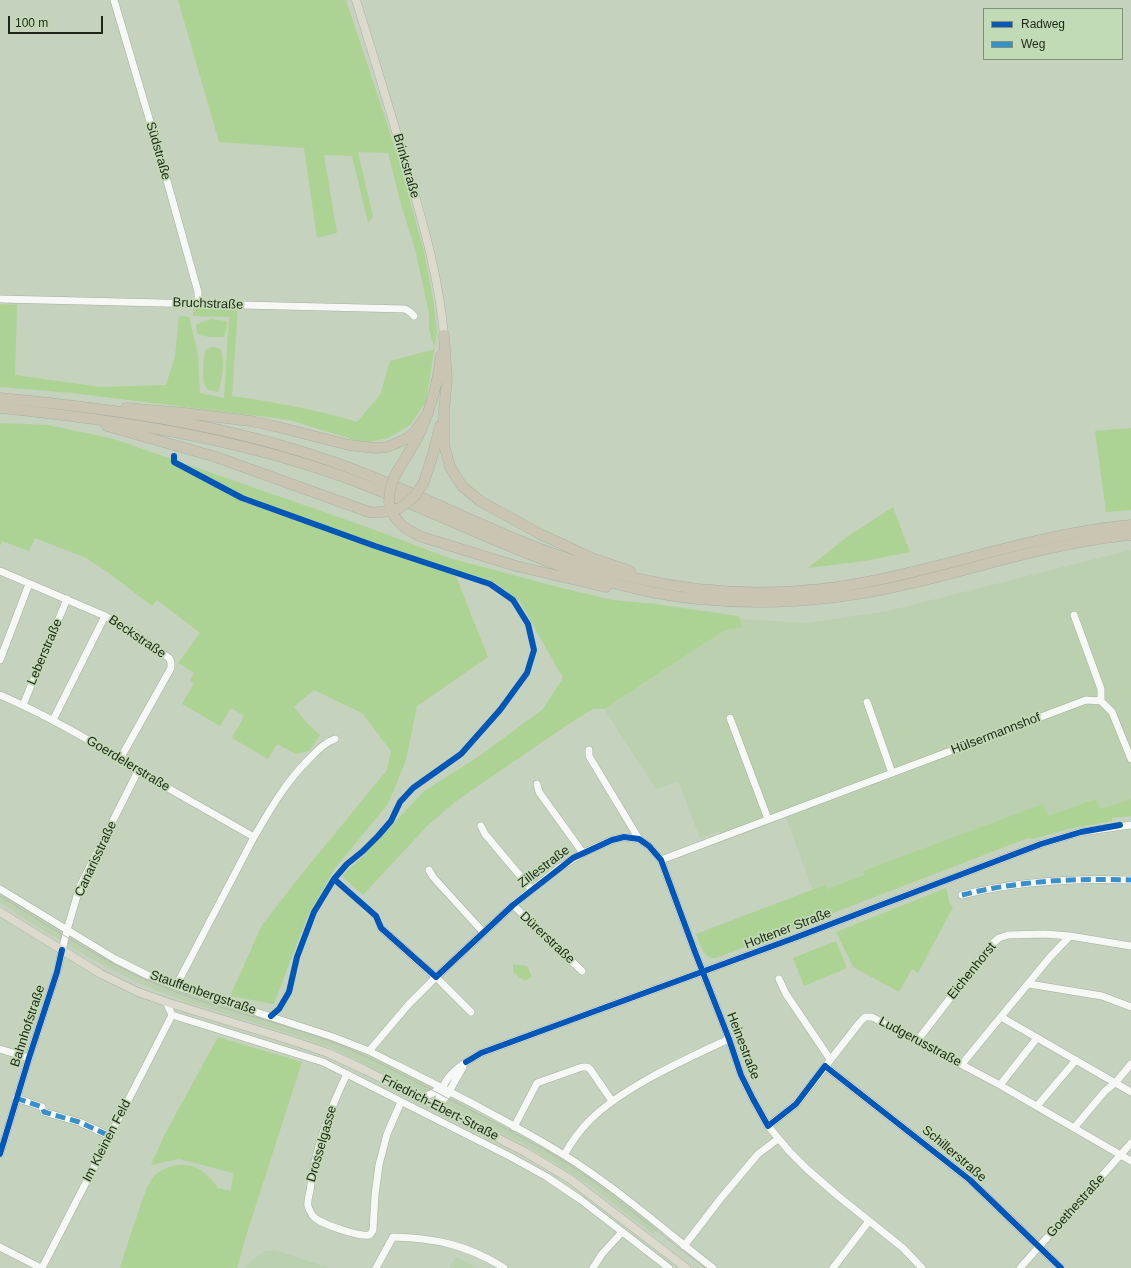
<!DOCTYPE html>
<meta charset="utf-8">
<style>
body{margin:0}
#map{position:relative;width:1131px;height:1268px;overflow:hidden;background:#c5d2bd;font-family:Helvetica,sans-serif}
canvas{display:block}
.legend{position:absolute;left:983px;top:8px;width:140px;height:52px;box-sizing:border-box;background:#c2dab5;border:1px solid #809276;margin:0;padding:5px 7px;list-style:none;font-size:12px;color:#1d2618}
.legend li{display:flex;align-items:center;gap:8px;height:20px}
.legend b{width:20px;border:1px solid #809276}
.scale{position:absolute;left:8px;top:16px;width:95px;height:18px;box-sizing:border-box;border:2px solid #1d2618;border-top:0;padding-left:5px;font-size:12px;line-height:14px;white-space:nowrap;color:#1d2618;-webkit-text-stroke:3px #c2dab5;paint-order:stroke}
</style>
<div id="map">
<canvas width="1131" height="1268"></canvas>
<ul class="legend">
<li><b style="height:5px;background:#0057b8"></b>Radweg</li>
<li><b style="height:5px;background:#388fc9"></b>Weg</li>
</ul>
<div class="scale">100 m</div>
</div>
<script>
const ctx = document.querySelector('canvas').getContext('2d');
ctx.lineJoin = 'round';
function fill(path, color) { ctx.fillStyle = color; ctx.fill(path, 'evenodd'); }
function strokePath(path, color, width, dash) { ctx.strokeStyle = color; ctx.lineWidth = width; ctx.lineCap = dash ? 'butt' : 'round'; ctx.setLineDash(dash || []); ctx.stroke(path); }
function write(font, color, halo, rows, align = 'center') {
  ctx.font = font + ' Helvetica,sans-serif'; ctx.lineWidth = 3.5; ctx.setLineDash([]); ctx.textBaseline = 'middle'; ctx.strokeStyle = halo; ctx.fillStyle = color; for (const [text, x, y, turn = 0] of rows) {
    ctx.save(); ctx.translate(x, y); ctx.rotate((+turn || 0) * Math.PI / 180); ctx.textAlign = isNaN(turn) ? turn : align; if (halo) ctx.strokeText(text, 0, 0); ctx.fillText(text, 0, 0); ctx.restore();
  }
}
fill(new Path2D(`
 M 1131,550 L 1131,799 L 1100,809 L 1096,799 L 1048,817 L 1043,805 L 863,872 L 864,875 L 827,889 L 825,886 L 813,890 L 786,818 L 723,842 L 719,831 L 700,838 L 678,781 L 656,789 L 604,709 L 725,630 L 743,627 L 741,619 L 808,623 L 888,611 Z
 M 0,894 L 17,904 L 24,905 L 61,929 L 61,931 L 72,937 L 74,937 L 163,984 L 200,998 L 332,1039 L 385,1061 L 422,1080 L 421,1082 L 549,1150 L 596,1180 L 658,1229 L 653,1234 L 591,1186 L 528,1146 L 417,1089 L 365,1064 L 329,1047 L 291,1034 L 197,1005 L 160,992 L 133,980 L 99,963 L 15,913 L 14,911 L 0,902 Z
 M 275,1250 L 329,1268 L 243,1268 L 263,1252 Z
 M 456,1257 L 477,1268 L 449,1268 Z`), '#bbd0af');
fill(new Path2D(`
 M 178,0 L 346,0 L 396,151 L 424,251 L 433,299 L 437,332 L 426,402 L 410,425 L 388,438 L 364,443 L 290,420 L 72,393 L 0,387 L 0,304 L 17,305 L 15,375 L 100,387 L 166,385 L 175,356 L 179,316 L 189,317 L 198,355 L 200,393 L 224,398 L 229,317 L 193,316 L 193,306 L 238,306 L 232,396 C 274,402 316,409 357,422 L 380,395 L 390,361 L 435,349 L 429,330 L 429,313 L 415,249 L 402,208 L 388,153 L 358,152 L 373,216 L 368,223 L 352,156 L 324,155 L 337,233 L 317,238 L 304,148 L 219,142 Z
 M 211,319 L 226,321 L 227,327 L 224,337 L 210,337 L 199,335 L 197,332 L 196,325 L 202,322 Z
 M 212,347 L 220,349 C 226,358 222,383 218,392 C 213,391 208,391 206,387 C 201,379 204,359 205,350 Z
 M 0,423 L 48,425 L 114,439 L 367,527 L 449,558 L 558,587 L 612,600 L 656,604 L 710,612 L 739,616 L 743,627 L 725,630 L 604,709 L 593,709 L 564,727 L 455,802 L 428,825 L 363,895 L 342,876 L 364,855 L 424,791 L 472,761 L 542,710 L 563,678 L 520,602 L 496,583 L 453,569 L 488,657 L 417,706 L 406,760 L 388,804 L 335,868 L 308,915 L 274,1004 L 230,996 L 262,925 L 305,870 L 387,770 L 391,751 L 362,713 L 314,690 L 294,707 L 307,723 L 320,735 L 309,751 L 296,754 L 277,744 L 268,759 L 232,738 L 244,716 L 231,708 L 220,726 L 182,704 L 194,683 L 190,681 L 194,673 L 178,663 L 200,633 L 157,600 L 152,606 L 109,573 L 86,558 L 35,538 L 29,551 L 2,541 L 0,546 Z
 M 1131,428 L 1131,510 L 1106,512 L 1095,431 Z
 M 893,507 L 910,552 L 865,561 L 808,568 L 847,537 Z
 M 1096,799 L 1100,809 L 1131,799 L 1131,816 L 1112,818 L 1112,821 L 1068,829 L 1033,839 L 1028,838 L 716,958 C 703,959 700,944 696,934 L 825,885 L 827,889 L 864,875 L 863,871 L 1043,804 L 1048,816 Z
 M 946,888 L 950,905 L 953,907 L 918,973 L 912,969 L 899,992 L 853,967 L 836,932 Z
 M 836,941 L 847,968 L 804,986 L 793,958 Z
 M 513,964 L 527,966 L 532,977 L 524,981 L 513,972 Z
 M 218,1037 L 302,1062 L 246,1236 L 237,1268 L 120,1268 C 125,1251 131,1233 137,1216 C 142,1202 145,1188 154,1176 C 161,1169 172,1165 182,1165 C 198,1164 209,1175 218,1188 L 231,1191 L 233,1173 L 179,1159 L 151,1165 L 165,1134 Z`), '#acd394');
const minor = new Path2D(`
 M 114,0 L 159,152 L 198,292 L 198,303
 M 0,299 L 405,309 L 410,312 L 414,316
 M 0,571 L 105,616 L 136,634 L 169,658 L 171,662 L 171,668 L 120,759
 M 1074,615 L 1101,689 L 1101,701
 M 0,660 L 29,584
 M 0,695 C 48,716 94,742 138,771 L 254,837 L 176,986
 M 867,702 L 892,773
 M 23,705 L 67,599
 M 730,718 L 768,819
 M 53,720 L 105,616
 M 589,750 L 589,756 L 639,839
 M 537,784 L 539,792 L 583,853
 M 481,826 L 485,834 L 532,890
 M 254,837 C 271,808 285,783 309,759 C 318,750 324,743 335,739
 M 661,860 L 1086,700 L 1101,701 L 1112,712 L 1131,759
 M 429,870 L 433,877 L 483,932
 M 0,889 L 115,959 L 147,975 L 176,986 L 333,1037 L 369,1051 C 434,1084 502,1117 564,1155 C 617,1188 664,1230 713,1268
 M 962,895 C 1017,881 1074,878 1131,880
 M 513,905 L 582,971
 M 381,928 L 440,981 L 471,1012
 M 779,979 L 786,994 L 830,1059
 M 1029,984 L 1102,996 L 1131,1007
 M 166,1002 L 172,1015 L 323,1062 L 511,1157 L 547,1177 L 581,1200 L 669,1268
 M 1001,1017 L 1131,1092
 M 917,1041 L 991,945 L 999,938 L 1008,935 L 1045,934 L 1070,936 L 1131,946
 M 0,1049 L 29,1058
 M 369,1051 L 409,1004 L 436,977 L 513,905 L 559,868 L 583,853 L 612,840 L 624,837 L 639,839 L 649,846 L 661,860 L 695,952 L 729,1039 L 741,1075 L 753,1099 L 768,1126 L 789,1151 L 807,1169 L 838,1196 L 903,1248 L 922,1268
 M 962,1064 L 1050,957 L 1070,936
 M 825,1066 L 970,1180 L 1061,1268
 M 347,1074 C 330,1108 314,1153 310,1191 C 309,1195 307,1201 308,1206 C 309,1209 312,1215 314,1217 C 321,1224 359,1237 369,1235 C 371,1234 371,1233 373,1230 L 375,1195 L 379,1165 L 387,1134 L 401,1102
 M 1000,1085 L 1037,1038
 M 16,1098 L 42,1107 L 44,1112 L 79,1122 L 110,1136
 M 419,1098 L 431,1094 L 441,1088
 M 1037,1106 L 1076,1060
 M 437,1107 C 441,1078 456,1067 481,1053 L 797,937 L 1041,844 L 1081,832 L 1131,825
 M 437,1107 L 446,1097 L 463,1067
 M 768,1126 L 796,1104 L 860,1022 L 865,1017 L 872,1017 L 1000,1085 L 1131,1161
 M 514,1127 L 537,1083 L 582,1067 L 587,1067 L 590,1069 L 612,1101
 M 1074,1128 L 1105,1091 L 1116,1082 L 1131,1064
 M 0,1154 L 29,1058 L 57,972 L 67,930 L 80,886 L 138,771
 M 564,1155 C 571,1143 579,1131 589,1121 C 623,1087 686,1059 729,1039
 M 684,1246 L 721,1198 L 758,1154 L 778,1139
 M 0,1247 L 41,1268
 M 42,1268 L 172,1015
 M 376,1268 L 393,1237 C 435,1238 468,1245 504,1268
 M 593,1268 L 602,1254 L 622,1232
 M 833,1268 L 869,1221
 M 1020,1268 L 1131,1143`);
const major = new Path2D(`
 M 356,0 C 374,57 391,114 408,172 C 424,226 439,279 444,335
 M 0,912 L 101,974 L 138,992 L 166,1002 L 293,1041 L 328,1053 L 365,1070 L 525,1152 L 570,1179 L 686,1268`);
const highway = new Path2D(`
 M 444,335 L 447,379 L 444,411 L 444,445 L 450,467 L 462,486 L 480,501 L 540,534 L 594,559 L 630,571
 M 0,398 C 118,409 238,426 350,468 C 425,496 496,535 572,560 C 613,574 655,584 698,589 C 754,595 812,593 867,582 C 955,565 1041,533 1131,525
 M 0,408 C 117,420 233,437 344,477 C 462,520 571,587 698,599 C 769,606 838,601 908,584 C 981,567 1055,542 1131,535
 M 126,408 L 184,413 L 251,421 L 274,426 L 349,445 L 375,448 L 387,447 L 404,440 L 413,434 L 427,415
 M 107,426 L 216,457 L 369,512 C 381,513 389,512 400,508
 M 398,470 C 406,457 415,444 421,430 C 432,406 438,381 441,355
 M 424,482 L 433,454 L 440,426
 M 390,505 C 394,523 407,530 422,537 L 516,566 L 606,587`);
strokePath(minor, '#a4ae9d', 8);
strokePath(major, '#a9b0a5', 9);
strokePath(highway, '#a9b0a5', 11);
strokePath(minor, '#f6f8f5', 7);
strokePath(major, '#dcd9cd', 8);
strokePath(highway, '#cac5b3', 10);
strokePath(new Path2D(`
 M 0,896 C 51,927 101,961 156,984 C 212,1008 273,1020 330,1041 C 373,1058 414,1081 455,1102 C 503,1127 550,1150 593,1181 L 705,1268`), '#b7bab5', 1);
const highwayBridge = new Path2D(`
 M 389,503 C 389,491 391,481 398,470
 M 400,508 L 414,497 L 424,482`);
strokePath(highwayBridge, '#a9b0a5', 11, []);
strokePath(highwayBridge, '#cac5b3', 10);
strokePath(new Path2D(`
 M 962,895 C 1017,881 1074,878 1131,880
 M 16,1098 L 42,1107 L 44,1112 L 79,1122 L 110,1136`), '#388fc9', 5, [10, 5]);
strokePath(new Path2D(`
 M 174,456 L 174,462 L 242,498 L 375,546 L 490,584 L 513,600 L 528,624 L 534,650 L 527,673 L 500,710 L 461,754 L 413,788 L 400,802 L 391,821 L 378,836 L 363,851 L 347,864 L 334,879 L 314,912 L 297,957 L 289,992 L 279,1009 L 271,1016
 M 334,879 L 376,916 L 381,928 L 436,977 L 513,905 L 573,858 L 612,840 L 624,837 L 639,839 L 649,846 L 661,860 L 695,952 L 729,1039 L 741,1075 L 753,1099 L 768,1126 L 796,1104 L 825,1066 L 970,1180 L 1061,1268
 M 466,1062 L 481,1053 L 797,937 L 1041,844 L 1081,832 L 1120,825
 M 0,1154 L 29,1058 L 57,972 L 62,950`), '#0057b8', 6);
write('13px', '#1d2618', '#c2dab5', [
 ["Südstraße",158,151,74],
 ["Brinkstraße",406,166,74],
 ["Bruchstraße",208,304,2],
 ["Beckstraße",137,637,34],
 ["Leberstraße",45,652,-67],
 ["Hülsermannshof",996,734,-21],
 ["Goerdelerstraße",128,764,31],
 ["Canarisstraße",96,859,-65],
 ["Zillestraße",544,867,-37],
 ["Holtener Straße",788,929,-21],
 ["Dürerstraße",547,938,43],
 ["Eichenhorst",972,971,-51],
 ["Stauffenbergstraße",203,993,19],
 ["Bahnhofstraße",28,1026,-72],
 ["Ludgerusstraße",920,1042,28],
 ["Heinestraße",743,1046,69],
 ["Friedrich-Ebert-Straße",440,1108,27],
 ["Im Kleinen Feld",107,1141,-63],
 ["Drosselgasse",322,1144,-74],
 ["Schillerstraße",954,1154,40],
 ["Goethestraße",1076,1206,-48]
]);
</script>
